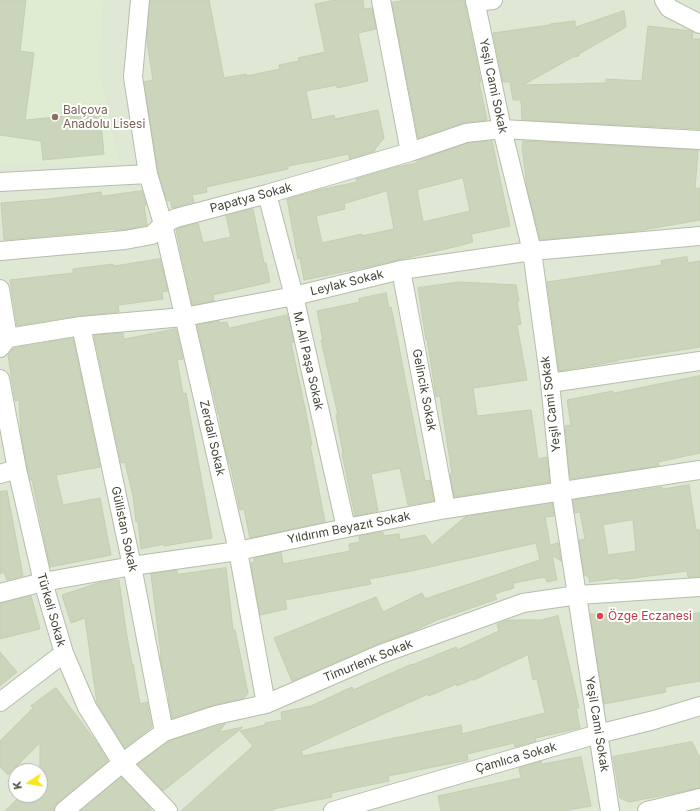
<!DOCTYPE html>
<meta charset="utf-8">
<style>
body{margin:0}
#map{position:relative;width:700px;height:811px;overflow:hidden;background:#edf3e7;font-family:Inter,sans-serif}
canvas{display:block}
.north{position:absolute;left:8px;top:763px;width:40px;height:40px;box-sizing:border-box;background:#fff;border:1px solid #b3b5af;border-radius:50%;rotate:258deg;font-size:11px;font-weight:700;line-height:16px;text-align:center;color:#404636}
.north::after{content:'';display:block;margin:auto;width:14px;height:18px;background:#f7e61a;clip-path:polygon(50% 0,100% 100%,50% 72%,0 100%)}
</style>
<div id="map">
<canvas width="700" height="811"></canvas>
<div class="north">K</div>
</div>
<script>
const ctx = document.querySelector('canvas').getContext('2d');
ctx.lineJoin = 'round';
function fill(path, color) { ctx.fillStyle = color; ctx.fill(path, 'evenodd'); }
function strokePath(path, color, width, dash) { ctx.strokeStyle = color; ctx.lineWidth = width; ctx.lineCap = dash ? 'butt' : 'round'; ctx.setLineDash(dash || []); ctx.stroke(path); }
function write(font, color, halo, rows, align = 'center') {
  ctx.font = font + ' Inter,sans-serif'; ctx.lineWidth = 4; ctx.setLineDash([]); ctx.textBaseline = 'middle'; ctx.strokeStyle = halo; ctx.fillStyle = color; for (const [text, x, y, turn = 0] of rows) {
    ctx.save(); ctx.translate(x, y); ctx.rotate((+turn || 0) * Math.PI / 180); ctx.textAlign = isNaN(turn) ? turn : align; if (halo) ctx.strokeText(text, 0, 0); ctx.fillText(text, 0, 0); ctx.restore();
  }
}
fill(new Path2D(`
 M 0,0 L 700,0 L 700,811 L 0,811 ZM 16,771 L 40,771 L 40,795 L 16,795 Z`), '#dfe7d5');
fill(new Path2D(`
 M 0,0 L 103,0 L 100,72 L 119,162 L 0,164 Z`), '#dfecd1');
const building = new Path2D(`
 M 0,0 L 26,0 L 20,51 L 34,53 L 25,120 L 100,113 L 104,154 L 43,160 L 41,141 L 0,135 Z
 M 150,0 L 209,0 L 224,78 L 246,74 L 247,76 L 280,69 L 279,65 L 299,61 L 298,58 L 325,52 L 315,4 L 336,0 L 363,0 L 364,9 L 372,8 L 376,29 L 358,33 L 368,81 L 337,88 L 337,85 L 306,91 L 312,120 L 334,115 L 335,119 L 378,110 L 384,138 L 375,149 L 375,151 L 350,159 L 348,154 L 325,159 L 288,166 L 288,169 L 206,187 L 207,192 L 192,195 L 194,202 L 172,208 L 170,200 L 167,201 L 158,172 L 144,82 L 153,80 L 147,41 Z
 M 406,0 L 464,0 L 481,82 L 479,82 L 487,120 L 463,123 L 418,138 L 392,3 Z
 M 624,11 L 626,27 L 579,54 L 579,56 L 573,57 L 523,85 L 606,83 L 606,79 L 642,81 L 648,26 L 691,31 L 693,32 L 692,39 L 700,39 L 700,129 L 522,120 L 521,100 L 513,100 L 510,82 L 503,82 L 493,33 L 550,25 L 550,24 L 575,21 L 575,27 Z
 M 492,141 L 510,226 L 471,234 L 473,242 L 454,247 L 372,266 L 304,280 L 300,258 L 298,259 L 287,199 L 319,190 L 357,182 L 356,179 L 397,167 L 417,163 L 417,161 L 468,143 ZM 463,178 L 470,211 L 423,222 L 417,190 ZM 387,191 L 394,229 L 362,236 L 362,234 L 322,243 L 316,216 L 345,209 L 344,204 Z
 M 523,141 L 698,150 L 695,189 L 700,188 L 700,220 L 637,231 L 540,240 L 527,188 L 522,145 L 523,145 Z
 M 142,191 L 146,205 L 144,206 L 147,225 L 124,230 L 114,230 L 113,229 L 91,232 L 4,240 L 1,203 L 50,199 L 101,192 L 102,196 Z
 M 253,209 L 264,263 L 266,263 L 270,282 L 213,295 L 214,301 L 192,305 L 176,229 L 198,223 L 203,243 L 231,237 L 226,216 Z
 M 687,257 L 688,263 L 700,261 L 700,347 L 618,360 L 618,361 L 559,371 L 547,282 L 662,265 L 661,261 Z
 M 160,259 L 168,291 L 162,292 L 163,299 L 118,305 L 119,312 L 79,316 L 17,326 L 10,280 L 73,273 L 73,269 L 113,264 L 113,266 Z
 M 460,282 L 516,285 L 519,301 L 517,301 L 521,324 L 517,325 L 527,380 L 473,388 L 477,416 L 531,410 L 538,459 L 547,457 L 550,482 L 454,497 L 450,474 L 452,474 L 440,396 L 436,397 L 427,339 L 426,340 L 418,288 Z
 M 386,293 L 389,308 L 391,307 L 394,321 L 423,471 L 425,481 L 430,480 L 434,501 L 408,505 L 400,468 L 371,474 L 378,511 L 355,516 L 342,454 L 343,453 L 336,415 L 338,415 L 321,340 L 323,340 L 317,311 L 360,302 L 359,299 Z
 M 288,315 L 294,342 L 291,343 L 306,413 L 312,445 L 310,445 L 325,522 L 250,538 L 244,509 L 240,510 L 230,463 L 229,463 L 225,449 L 219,414 L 218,414 L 212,386 L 211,386 L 197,325 L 219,321 L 219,323 L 227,322 L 229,328 Z
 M 176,329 L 183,359 L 177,360 L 183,394 L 186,393 L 212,538 L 164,546 L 164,544 L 141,549 L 138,521 L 136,522 L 133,496 L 125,462 L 121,463 L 94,335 L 123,333 L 124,339 Z
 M 73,338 L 100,467 L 56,475 L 63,505 L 100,498 L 111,555 L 50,567 L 32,480 L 30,480 L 27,467 L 21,434 L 19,400 L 15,401 L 8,355 L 14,348 Z
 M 700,376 L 700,453 L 658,462 L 659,466 L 570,479 L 565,426 L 571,425 L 567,400 L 613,391 L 613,393 Z
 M 689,485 L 696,530 L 700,530 L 700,577 L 688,577 L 687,571 L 619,580 L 618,578 L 589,582 L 589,577 L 584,575 L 579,540 L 585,539 L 580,512 L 575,513 L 573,500 L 662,487 L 662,489 ZM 633,520 L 636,551 L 608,555 L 603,525 Z
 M 7,491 L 23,576 L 7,580 L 4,572 L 0,574 L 0,492 Z
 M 552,503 L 554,516 L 545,517 L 550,545 L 558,543 L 561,561 L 552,555 L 557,580 L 547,582 L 545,577 L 513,583 L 514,588 L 494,594 L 497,599 L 437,620 L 411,632 L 377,644 L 292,681 L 274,638 L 376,597 L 383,612 L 422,593 L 425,599 L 540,560 L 536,543 L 416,570 L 369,579 L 371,584 L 285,600 L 287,609 L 260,615 L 251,565 L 251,563 L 254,562 L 254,558 L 281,552 L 283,564 L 350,551 L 349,544 L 360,542 L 359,536 L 383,532 L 383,536 L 399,534 L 400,540 L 425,535 L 432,545 L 465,517 Z
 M 226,568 L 233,630 L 235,630 L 248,693 L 244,698 L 213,705 L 172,718 L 168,697 L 169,697 L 160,656 L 161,655 L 151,574 L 177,570 L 178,574 Z
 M 115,580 L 119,580 L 126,631 L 132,664 L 133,664 L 140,704 L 147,702 L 152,727 L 125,748 L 97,704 L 85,618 L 71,623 L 62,595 L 98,583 Z
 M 31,596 L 40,629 L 0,639 L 0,603 Z
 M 700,613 L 700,681 L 665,687 L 666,692 L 604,704 L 590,614 L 616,615 L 617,623 L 651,618 L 652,623 L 682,618 L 682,616 Z
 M 558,616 L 579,708 L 576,708 L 580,728 L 535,738 L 536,741 L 515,747 L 514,743 L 467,754 L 468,760 L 388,776 L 389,781 L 331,793 L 332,797 L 273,809 L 273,811 L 181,811 L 253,746 L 240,731 L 265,725 L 265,723 L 282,720 L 281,712 L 311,706 L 352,687 L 353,690 L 412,664 L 412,665 L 456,647 L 457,650 L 499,631 L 497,624 L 508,620 L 541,620 ZM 528,655 L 533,680 L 537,679 L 545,713 L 462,734 L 461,725 L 303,756 L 301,751 L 428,694 L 429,696 L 456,684 L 457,686 L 473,679 L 473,680 Z
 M 0,652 L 17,672 L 0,686 Z
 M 56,688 L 99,746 L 108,761 L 57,803 L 54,807 L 54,811 L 5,811 L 21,795 L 40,795 L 40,743 L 8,775 L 0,767 L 0,741 L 33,708 L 31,706 Z
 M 225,724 L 219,732 L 243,727 L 163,791 L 138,764 L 169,741 Z
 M 692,742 L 700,758 L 700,788 L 629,802 L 620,798 L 613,757 Z
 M 581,757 L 591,806 L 563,811 L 441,811 L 438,796 L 521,778 L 519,768 L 541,761 L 542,764 Z
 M 121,777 L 147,804 L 152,811 L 80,811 Z`);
fill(building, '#cbd5bc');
strokePath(building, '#c3cfaf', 1);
const minor = new Path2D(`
 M 140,0 L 133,77 L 148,174 L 163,224 L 238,551 L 266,704
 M 381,0 L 410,152
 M 475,0 L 502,129 L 532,251 L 550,383 L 561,491 L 610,811
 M 664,0 L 669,8 L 700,24
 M 475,2 L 493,0
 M 0,182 L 148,174
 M 267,194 L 294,296 L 346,528
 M 0,251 L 125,240 L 152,235 L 163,224 L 176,218 L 267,194 L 410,152 L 466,133 L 502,129 L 700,140
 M 401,270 L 446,509
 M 0,289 L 8,338
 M 81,326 L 132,566 L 164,732
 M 0,348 L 8,338 L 81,326 L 184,317 L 294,296 L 401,270 L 532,251 L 700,236
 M 0,379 L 17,469 L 43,582 L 64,653 L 87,707 L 122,763 L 168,811
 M 550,383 L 700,361
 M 0,474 L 17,469
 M 0,593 L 43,582 L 132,566 L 238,551 L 346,528 L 446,509 L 700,470
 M 0,702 L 64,653
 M 64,811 L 122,763 L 164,732 L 216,715 L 266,704 L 381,654 L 523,603 L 578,595 L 700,587
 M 333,811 L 598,734 L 654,720 L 700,706
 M 647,811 L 700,798`);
strokePath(minor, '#b6bea9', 20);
strokePath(minor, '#fff', 18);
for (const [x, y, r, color] of [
 [55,117,4,"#8d6e63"],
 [600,616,4,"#e0444e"]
]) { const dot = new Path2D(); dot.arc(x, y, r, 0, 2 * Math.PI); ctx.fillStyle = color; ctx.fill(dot); strokePath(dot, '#fff', 1.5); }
write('12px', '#404636', '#fff', [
 ["Yeşil Cami Sokak",493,86,78],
 ["Papatya Sokak",251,198,-15],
 ["Leylak Sokak",347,283,-14],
 ["M. Ali Paşa Sokak",308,361,77],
 ["Gelincik Sokak",424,390,79],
 ["Yeşil Cami Sokak",551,404,-97],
 ["Zerdali Sokak",212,438,77],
 ["Yıldırım Beyazıt Sokak",349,528,-11],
 ["Güllistan Sokak",124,529,78],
 ["Türkeli Sokak",51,610,74],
 ["Timurlenk Sokak",368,661,-22],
 ["Yeşil Cami Sokak",597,724,81],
 ["Çamlıca Sokak",516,758,-16]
]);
write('12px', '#785e54', '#fff', [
 ["Balçova",63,110],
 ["Anadolu Lisesi",63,124]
], 'left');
write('12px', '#be3a42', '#fff', [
 ["Özge Eczanesi",608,616]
], 'left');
</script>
